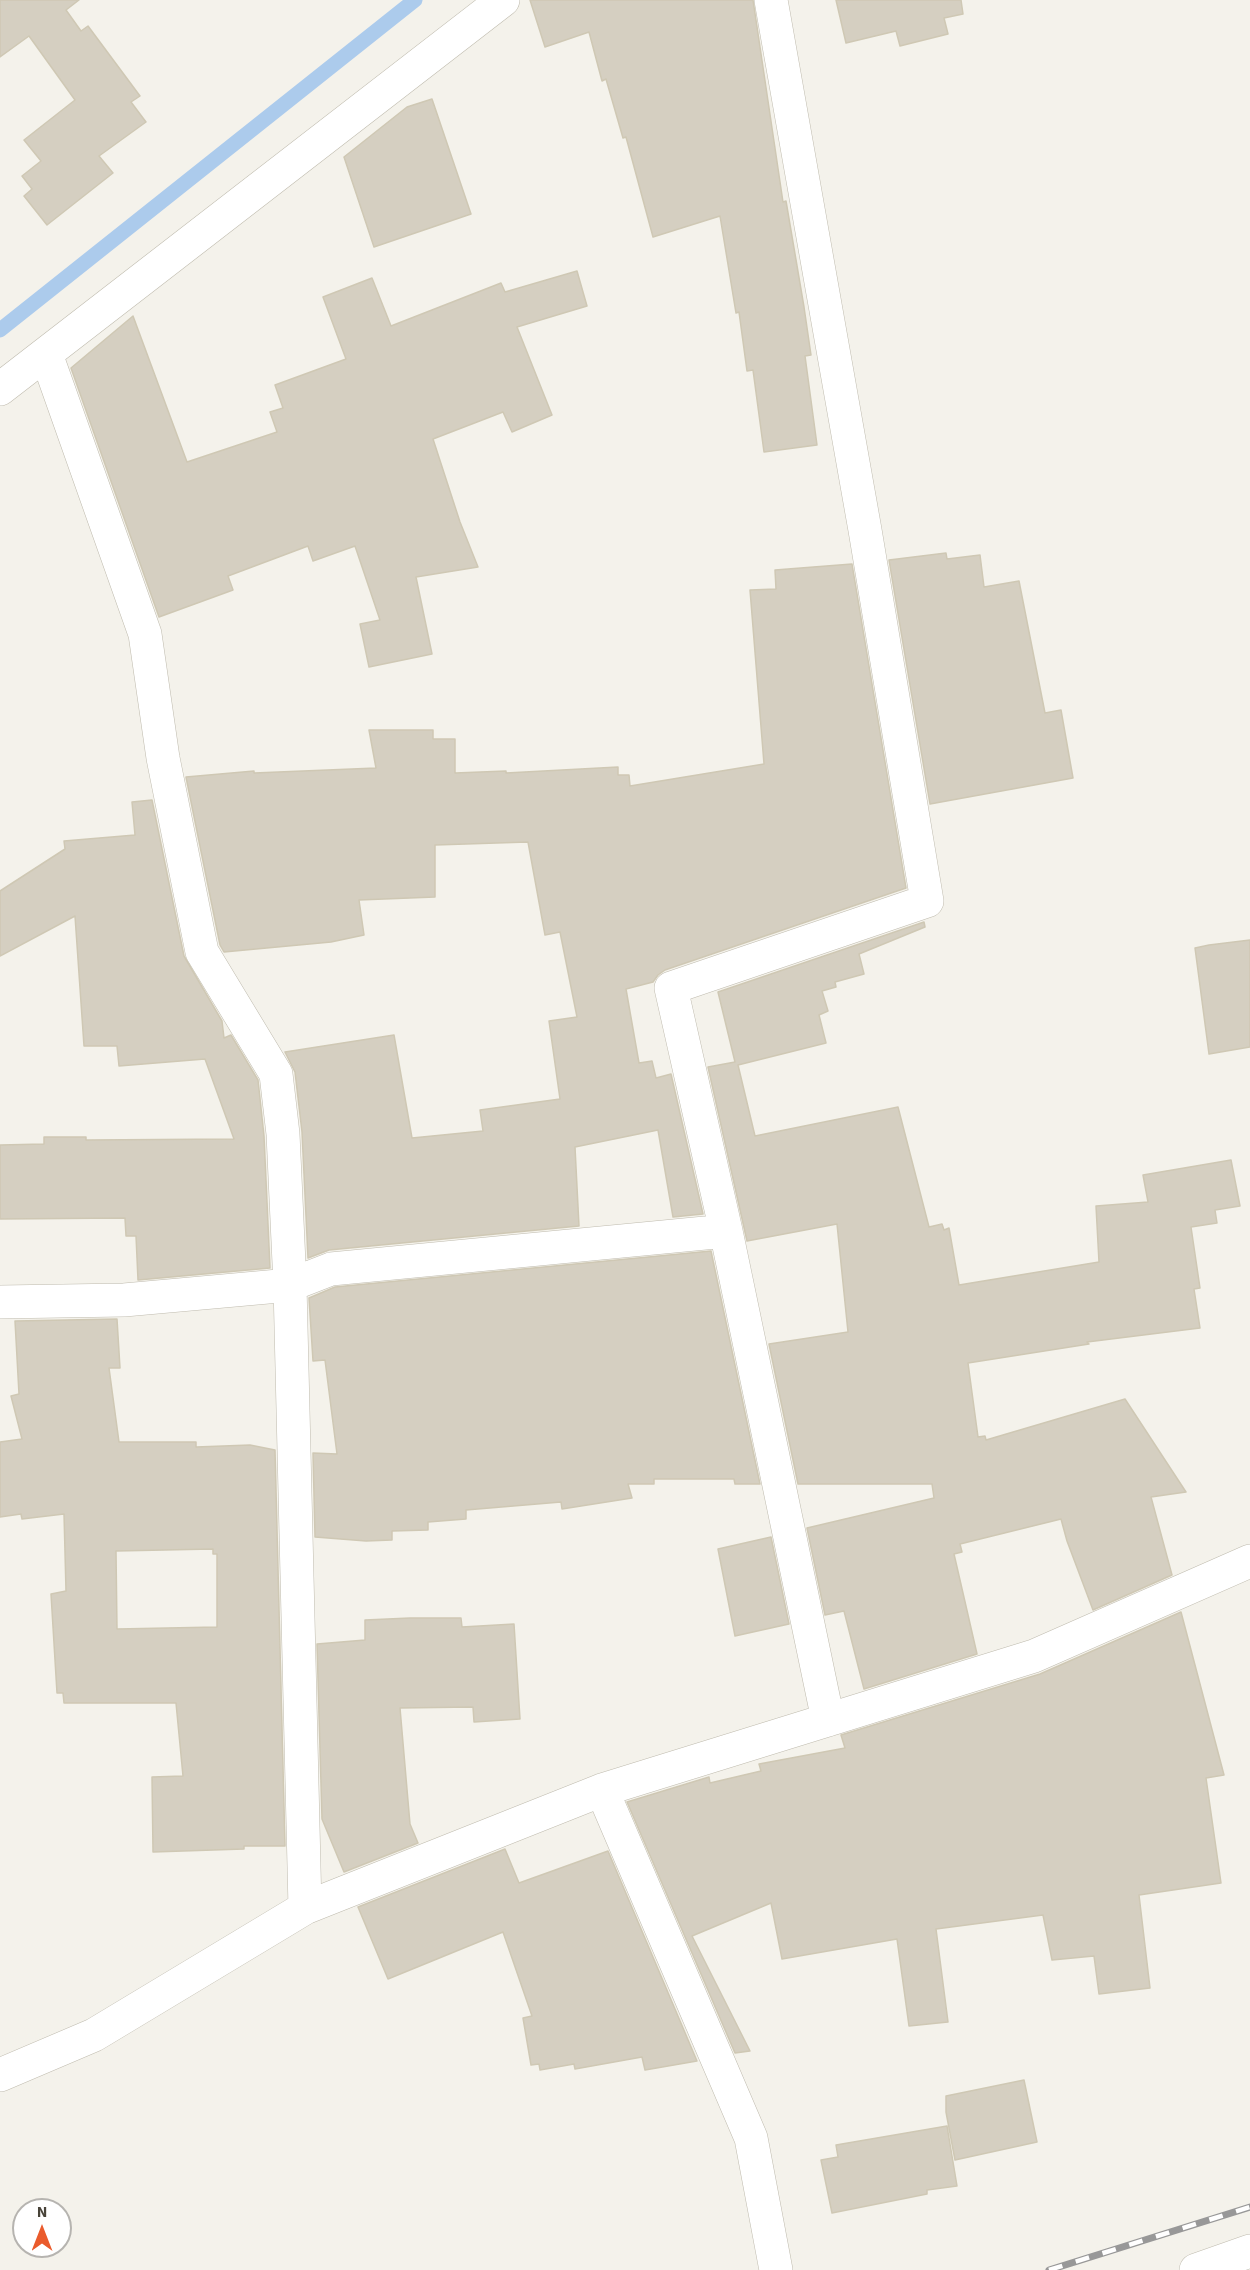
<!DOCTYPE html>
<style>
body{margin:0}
#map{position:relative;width:1250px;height:2270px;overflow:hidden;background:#f4f2eb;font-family:"Source Sans 3",sans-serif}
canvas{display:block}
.north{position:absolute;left:12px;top:2198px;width:60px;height:60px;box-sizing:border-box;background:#fff;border:2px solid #b6b4b0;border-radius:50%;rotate:0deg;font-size:16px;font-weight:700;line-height:24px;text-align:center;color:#484339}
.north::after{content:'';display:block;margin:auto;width:21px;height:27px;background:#ea5b2c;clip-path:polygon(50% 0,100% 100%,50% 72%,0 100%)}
</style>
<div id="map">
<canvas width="1250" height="2270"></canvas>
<div class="north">N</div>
</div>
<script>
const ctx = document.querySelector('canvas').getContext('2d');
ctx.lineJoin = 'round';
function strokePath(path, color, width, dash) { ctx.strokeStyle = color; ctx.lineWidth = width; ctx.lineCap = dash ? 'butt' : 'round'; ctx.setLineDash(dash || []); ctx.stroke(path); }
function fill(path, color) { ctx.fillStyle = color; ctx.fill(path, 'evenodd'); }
strokePath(new Path2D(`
 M 0,330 L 415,0`), '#accbec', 15);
const building = new Path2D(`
 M 0,0 L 79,0 L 66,10 L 81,31 L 88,26 L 140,96 L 131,102 L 146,122 L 99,156 L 113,173 L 47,225 L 24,196 L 32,189 L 22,176 L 41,161 L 24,140 L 75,100 L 29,36 L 0,57 Z
 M 530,0 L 753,0 L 783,202 L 786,201 L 804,307 L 811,355 L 805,356 L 817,445 L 764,452 L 753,370 L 747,371 L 739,312 L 736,313 L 720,216 L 653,237 L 626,137 L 623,138 L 606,79 L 602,81 L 589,32 L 545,47 Z
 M 836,0 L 961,0 L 963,14 L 944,18 L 948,34 L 900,46 L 896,31 L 846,43 Z
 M 432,99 L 471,214 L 374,247 L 344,157 L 407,107 Z
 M 577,271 L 587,306 L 517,327 L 552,415 L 512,432 L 503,412 L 433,439 L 460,522 L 478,567 L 416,577 L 432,654 L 369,667 L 360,624 L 380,620 L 355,546 L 313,561 L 308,546 L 228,576 L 233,590 L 159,617 L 71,368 L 133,316 L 187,462 L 277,432 L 270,412 L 283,408 L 275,385 L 346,359 L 323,297 L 372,278 L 391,326 L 501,283 L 505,292 Z
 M 946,553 L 947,559 L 980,555 L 984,587 L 1019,581 L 1045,713 L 1061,710 L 1073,778 L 930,804 L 889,560 Z
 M 852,564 L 906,888 L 665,970 L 658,975 L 653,982 L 626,989 L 639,1063 L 652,1061 L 656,1078 L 671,1074 L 703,1214 L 673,1217 L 658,1130 L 575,1147 L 579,1226 L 329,1250 L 308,1258 L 302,1132 L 295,1072 L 285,1052 L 394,1035 L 412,1138 L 483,1131 L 480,1110 L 560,1099 L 549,1021 L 577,1017 L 560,932 L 545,935 L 528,842 L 435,845 L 435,897 L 359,900 L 364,935 L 331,942 L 224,952 L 220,945 L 186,777 L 254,771 L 254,773 L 376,768 L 369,730 L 433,730 L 433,739 L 455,739 L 455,773 L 506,771 L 506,773 L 618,767 L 618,775 L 629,775 L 630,786 L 764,764 L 750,590 L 776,589 L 775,570 Z
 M 152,800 L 184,956 L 222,1021 L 224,1038 L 231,1035 L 258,1080 L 264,1136 L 270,1268 L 138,1280 L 136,1236 L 126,1236 L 125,1218 L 0,1219 L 0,1145 L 44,1144 L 44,1137 L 86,1137 L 86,1140 L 234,1139 L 205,1059 L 119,1066 L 117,1046 L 84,1046 L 75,916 L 0,956 L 0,891 L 65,849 L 64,841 L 135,835 L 132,802 Z
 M 924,922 L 925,927 L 859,954 L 864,974 L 835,982 L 836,987 L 822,991 L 828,1011 L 819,1015 L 826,1043 L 738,1065 L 755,1136 L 898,1107 L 929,1227 L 942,1224 L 944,1230 L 949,1228 L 959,1285 L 1099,1262 L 1096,1206 L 1148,1202 L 1143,1175 L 1231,1160 L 1240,1206 L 1215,1210 L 1217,1223 L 1191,1227 L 1200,1288 L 1194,1289 L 1200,1328 L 1087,1342 L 1089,1344 L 968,1363 L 978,1437 L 985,1436 L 986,1440 L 1125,1399 L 1186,1492 L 1151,1497 L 1172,1575 L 1093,1610 L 1067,1541 L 1061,1519 L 960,1544 L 962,1552 L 954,1554 L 977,1654 L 864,1689 L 844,1611 L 825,1615 L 807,1528 L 934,1498 L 932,1484 L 798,1484 L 769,1344 L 848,1332 L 837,1224 L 747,1241 L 708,1067 L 735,1062 L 718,992 Z
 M 1250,940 L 1250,1047 L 1209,1054 L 1195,948 L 1209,945 Z
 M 711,1251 L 760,1484 L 735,1484 L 734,1479 L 654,1479 L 654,1484 L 628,1484 L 632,1498 L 562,1509 L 561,1502 L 466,1510 L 466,1519 L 428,1522 L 428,1530 L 392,1531 L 392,1540 L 366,1541 L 315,1537 L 313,1453 L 337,1454 L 325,1360 L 313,1361 L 309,1298 L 335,1287 Z
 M 117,1319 L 120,1368 L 109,1368 L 119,1442 L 196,1442 L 196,1447 L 250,1445 L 275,1450 L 285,1846 L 244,1846 L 244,1849 L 153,1852 L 152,1777 L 183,1776 L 176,1703 L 64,1703 L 63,1693 L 57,1693 L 51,1594 L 66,1591 L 64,1514 L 22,1519 L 21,1514 L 0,1517 L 0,1442 L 22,1439 L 11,1396 L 19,1394 L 15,1321 ZM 213,1549 L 213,1554 L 217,1554 L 217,1627 L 117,1629 L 116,1551 Z
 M 771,1537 L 789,1624 L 735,1636 L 718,1549 Z
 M 1181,1612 L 1224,1775 L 1206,1778 L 1221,1883 L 1139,1895 L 1150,1988 L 1099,1994 L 1094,1956 L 1052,1960 L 1043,1915 L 936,1929 L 948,2022 L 909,2026 L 897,1939 L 782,1959 L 771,1903 L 692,1936 L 750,2051 L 735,2053 L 627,1802 L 709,1777 L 710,1783 L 761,1771 L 759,1764 L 845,1748 L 841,1735 L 1040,1674 Z
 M 410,1618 L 461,1618 L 462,1627 L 514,1624 L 520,1719 L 474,1722 L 473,1707 L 400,1708 L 410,1824 L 418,1843 L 344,1872 L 322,1819 L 317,1644 L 365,1640 L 365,1620 Z
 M 505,1849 L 519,1883 L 608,1851 L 697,2061 L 645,2070 L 642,2057 L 575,2069 L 574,2064 L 540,2070 L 539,2064 L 531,2065 L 523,2018 L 532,2016 L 503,1932 L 388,1979 L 358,1907 Z
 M 1024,2080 L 1037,2142 L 955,2160 L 946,2112 L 946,2096 Z
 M 947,2126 L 957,2186 L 927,2190 L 927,2194 L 832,2213 L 821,2160 L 838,2157 L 836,2145 Z`);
fill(building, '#d5cfc1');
strokePath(building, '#cfc8b4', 1.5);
const minor = new Path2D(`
 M 771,0 L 865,530 L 927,901 L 671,988 L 726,1231 L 828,1720
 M 46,354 L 145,634 L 163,758 L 202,952 L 276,1074 L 283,1134 L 290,1285 L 305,1908
 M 0,389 L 503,0
 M 0,1302 L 124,1300 L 290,1285 L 331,1269 L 726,1231
 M 602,1790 L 751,2138 L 776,2270
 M 0,2075 L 94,2035 L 305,1908 L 602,1790 L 1034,1656 L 1250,1561
 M 1196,2270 L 1250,2251`);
strokePath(minor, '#bfbbae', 34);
strokePath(minor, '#fff', 33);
const rail = new Path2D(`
 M 1049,2270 L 1250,2207`);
strokePath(rail, '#989898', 7);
strokePath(rail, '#fff', 4.5, [14]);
</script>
